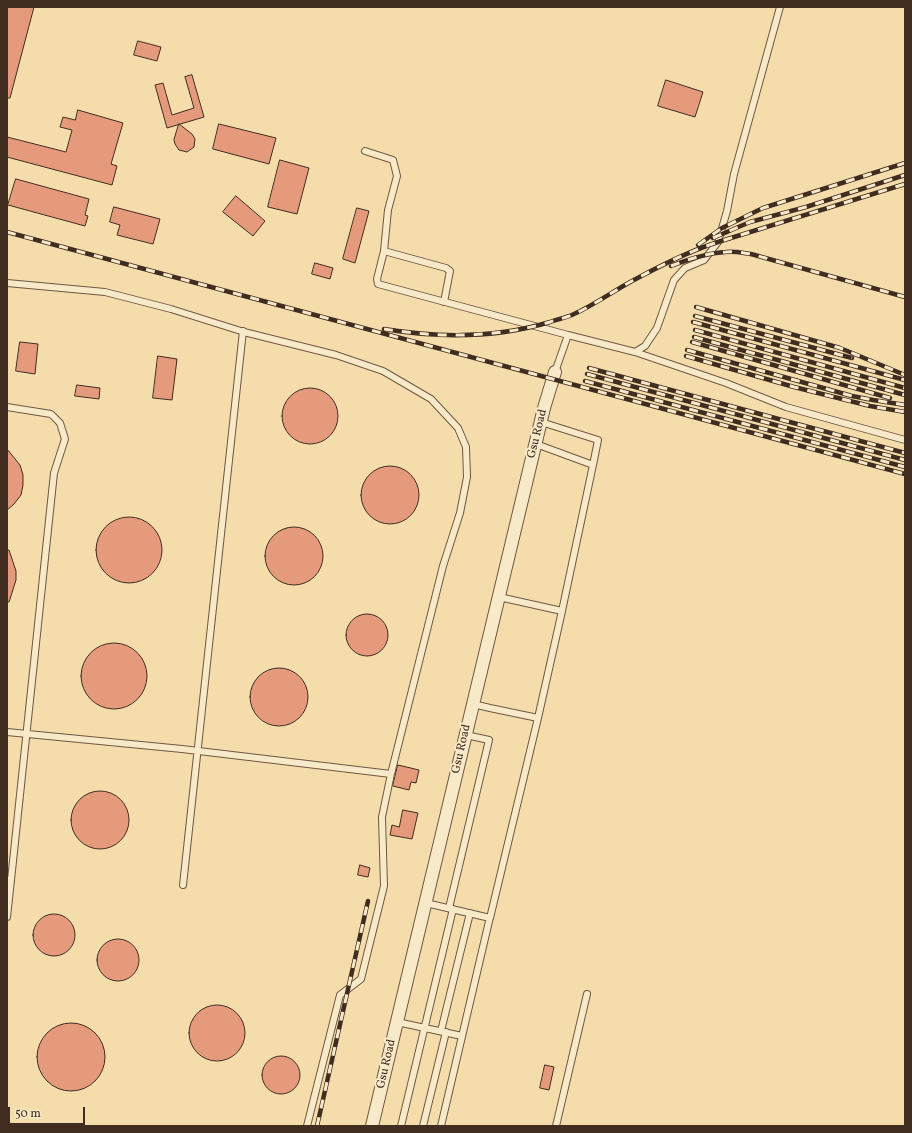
<!DOCTYPE html>
<style>
body{margin:0}
#map{position:relative;width:912px;height:1133px;overflow:hidden;background:#f4ddab;font-family:Vollkorn,serif}
canvas{display:block}
.frame{position:absolute;inset:0;border:8px solid #412c20;pointer-events:none}
.scale{position:absolute;left:8px;top:1107px;width:77px;height:18px;box-sizing:border-box;border:2px solid #412c20;border-top:0;padding-left:5px;font-size:12px;line-height:14px;white-space:nowrap;color:#412c20;-webkit-text-stroke:3px #f8e9c8;paint-order:stroke}
</style>
<div id="map">
<canvas width="912" height="1133"></canvas>
<div class="frame"></div>
<div class="scale">50 m</div>
</div>
<script>
const ctx = document.querySelector('canvas').getContext('2d');
ctx.lineJoin = 'round';
function fill(path, color) { ctx.fillStyle = color; ctx.fill(path, 'evenodd'); }
function strokePath(path, color, width, dash) { ctx.strokeStyle = color; ctx.lineWidth = width; ctx.lineCap = dash ? 'butt' : 'round'; ctx.setLineDash(dash || []); ctx.stroke(path); }
function write(font, color, halo, rows, align = 'center') {
  ctx.font = font + ' Vollkorn,serif'; ctx.lineWidth = 4; ctx.setLineDash([]); ctx.textBaseline = 'middle'; ctx.strokeStyle = halo; ctx.fillStyle = color; for (const [text, x, y, turn = 0] of rows) {
    ctx.save(); ctx.translate(x, y); ctx.rotate((+turn || 0) * Math.PI / 180); ctx.textAlign = isNaN(turn) ? turn : align; if (halo) ctx.strokeText(text, 0, 0); ctx.fillText(text, 0, 0); ctx.restore();
  }
}
const building = new Path2D(`
 M 7,7 L 34,7 L 10,98 L 7,98 Z
 M 138,41 L 161,47 L 157,61 L 134,55 Z
 M 192,75 L 204,117 L 167,128 L 155,85 L 163,83 L 172,115 L 194,108 L 185,77 Z
 M 666,80 L 703,92 L 695,117 L 658,106 Z
 M 78,110 L 123,123 L 111,164 L 117,166 L 112,185 L 7,157 L 7,137 L 66,152 L 72,130 L 60,127 L 63,117 L 75,120 Z
 M 179,124 L 192,134 L 195,139 L 194,147 L 187,152 L 179,150 L 175,144 L 174,140 Z
 M 219,124 L 276,138 L 269,164 L 213,149 Z
 M 280,160 L 309,168 L 297,214 L 268,207 Z
 M 16,179 L 89,199 L 85,215 L 88,216 L 85,226 L 8,205 Z
 M 236,196 L 265,221 L 253,236 L 223,212 Z
 M 114,207 L 160,219 L 153,244 L 117,235 L 120,225 L 110,222 Z
 M 357,208 L 369,211 L 355,263 L 343,259 Z
 M 315,263 L 333,268 L 330,279 L 312,274 Z
 M 20,342 L 38,344 L 35,374 L 16,371 Z
 M 158,356 L 177,359 L 172,400 L 153,398 Z
 M 77,385 L 100,388 L 99,399 L 75,396 Z
 M282 416a28 28 0 1 1 56 0a28 28 0 1 1-56 0Z
 M 7,449 L 20,465 L 23,475 L 23,485 L 21,495 L 14,504 L 7,510 Z
 M361 495a29 29 0 1 1 58 0a29 29 0 1 1-58 0Z
 M96 550a33 33 0 1 1 66 0a33 33 0 1 1-66 0Z
 M265 556a29 29 0 1 1 58 0a29 29 0 1 1-58 0Z
 M 7,550 L 9,550 L 16,571 L 16,580 L 9,602 L 7,602 Z
 M346 635a21 21 0 1 1 42 0a21 21 0 1 1-42 0Z
 M81 676a33 33 0 1 1 66 0a33 33 0 1 1-66 0Z
 M250 697a29 29 0 1 1 58 0a29 29 0 1 1-58 0Z
 M 398,765 L 419,770 L 416,783 L 411,782 L 409,790 L 393,786 Z
 M71 820a29 29 0 1 1 58 0a29 29 0 1 1-58 0Z
 M 403,810 L 418,813 L 412,839 L 390,835 L 392,825 L 399,827 Z
 M 360,865 L 370,868 L 368,877 L 358,875 Z
 M33 935a21 21 0 1 1 42 0a21 21 0 1 1-42 0Z
 M97 960a21 21 0 1 1 42 0a21 21 0 1 1-42 0Z
 M189 1033a28 28 0 1 1 56 0a28 28 0 1 1-56 0Z
 M37 1057a34 34 0 1 1 68 0a34 34 0 1 1-68 0Z
 M262 1075a19 19 0 1 1 38 0a19 19 0 1 1-38 0Z
 M 545,1065 L 554,1067 L 549,1090 L 540,1088 Z`);
fill(building, '#e59b7b');
strokePath(building, '#412c20', 1);
const service = new Path2D(`
 M 365,151 L 393,160 L 397,176 L 388,210 L 384,251 L 377,279 L 378,284 L 568,335
 M 384,251 L 446,268 L 450,271 L 444,302
 M 7,283 L 105,292 L 171,309 L 244,332 L 336,355 L 383,371 L 431,399 L 458,428 L 466,447 L 467,477 L 460,513 L 443,566 L 391,774 L 382,817 L 384,886 L 361,979 L 340,995 L 307,1126
 M 635,352 L 726,383 L 786,407 L 905,440
 M 555,372 L 568,335 L 635,352 L 645,346 L 657,328 L 674,280 L 685,268 L 704,260 L 718,242 L 727,211 L 734,174 L 780,7
 M 7,407 L 51,414 L 60,423 L 65,439 L 54,473 L 11,880 L 7,880
 M 541,422 L 598,440 L 593,465
 M 499,597 L 562,611 L 593,465 L 536,444
 M 473,704 L 490,708 L 538,718 L 562,611
 M 7,732 L 182,749 L 391,774
 M 183,885 L 243,331
 M 426,903 L 490,918 L 538,718
 M 449,908 L 489,740 L 466,735
 M 7,917 L 11,880
 M 397,1022 L 462,1036
 M 441,1031 L 470,913
 M 401,1126 L 453,909
 M 423,1126 L 446,1032
 M 441,1126 L 490,917
 M 556,1126 L 587,994`);
const minor = new Path2D(`
 M 372,1126 L 544,408 L 555,372`);
strokePath(service, '#6e5843', 8);
strokePath(minor, '#6e5843', 14);
strokePath(service, '#f8e9c8', 6);
strokePath(minor, '#f8e9c8', 12);
const rail = new Path2D(`
 M 7,232 L 905,474
 M 713,238 L 750,222 L 806,207 L 905,175
 M 698,245 L 722,228 L 763,208 L 905,163
 M 671,266 C 689,259 707,253 726,252 C 734,251 743,253 751,254 L 905,297
 M 696,307 L 840,348 L 905,375
 M 695,316 L 852,358
 M 693,322 L 905,380
 M 384,329 C 439,338 497,338 550,322 C 558,319 566,318 574,314 C 594,305 612,292 632,281 C 660,266 687,252 718,242 L 905,184
 M 695,330 L 905,388
 M 694,337 L 905,395
 M 692,342 L 890,398
 M 687,350 L 852,396 L 873,400 L 905,405
 M 686,356 L 794,387 L 870,406 L 905,412
 M 589,368 L 905,453
 M 587,374 L 905,460
 M 585,381 L 905,467
 M 317,1126 L 368,901`);
strokePath(rail, '#412c20', 4.5);
strokePath(rail, '#f8e9c8', 3, [9]);
write('12px', '#412c20', '#f8e9c8', [
 ["Gsu Road",538,434,-76],
 ["Gsu Road",462,749,-77],
 ["Gsu Road",387,1064,-77]
]);
</script>
